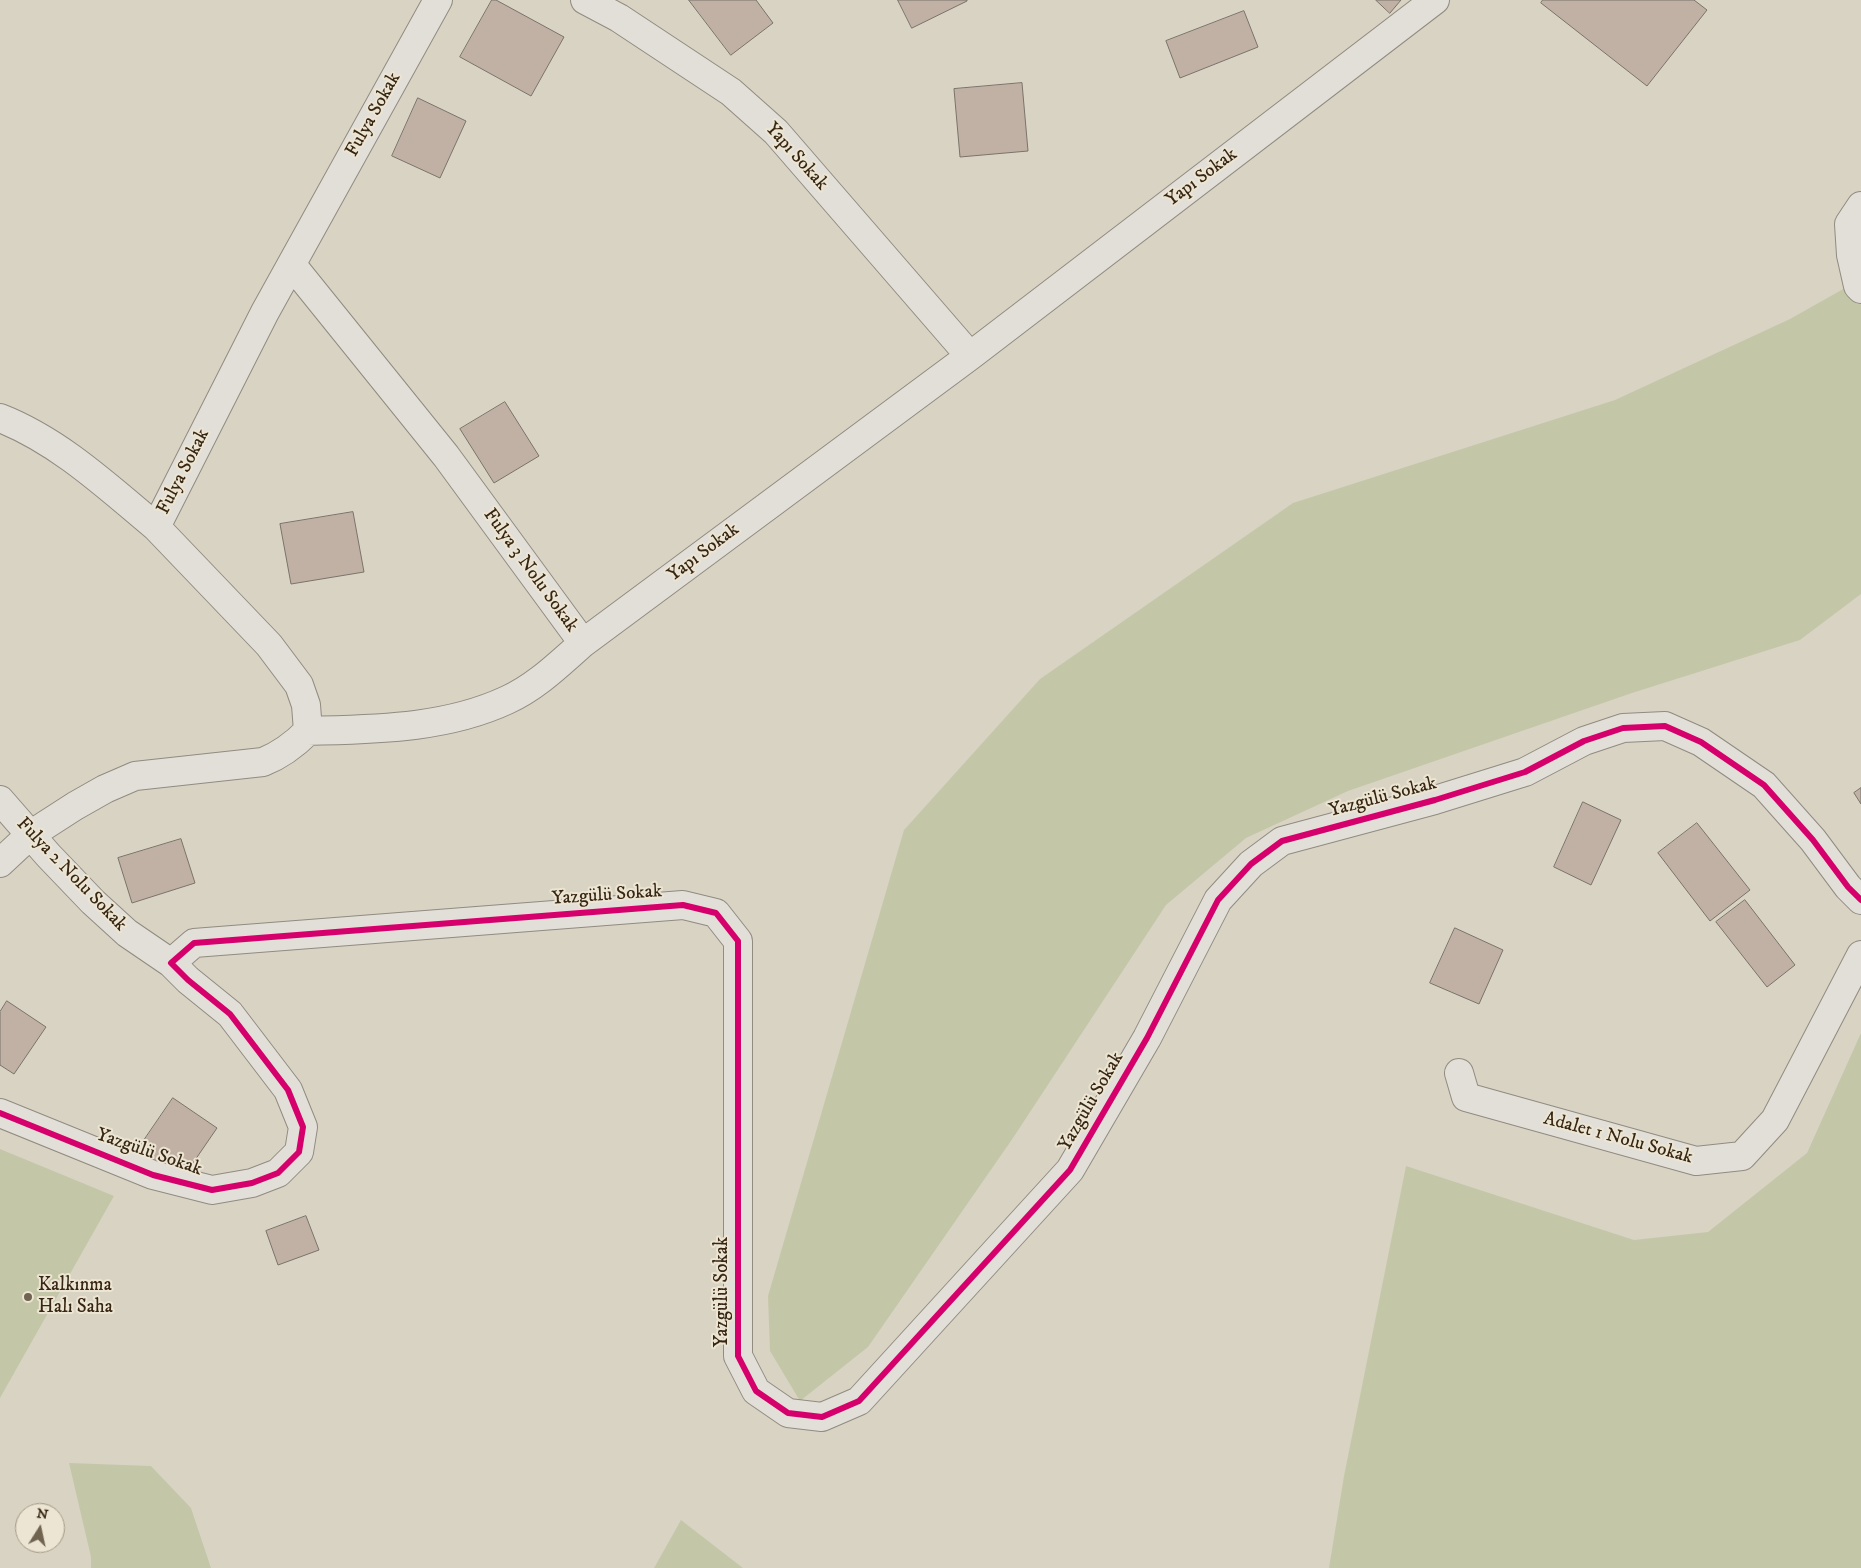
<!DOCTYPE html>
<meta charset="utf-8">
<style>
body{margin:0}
#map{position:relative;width:1861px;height:1568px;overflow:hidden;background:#d9d3c4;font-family:"IM FELL DW Pica",serif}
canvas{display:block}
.north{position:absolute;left:15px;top:1503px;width:50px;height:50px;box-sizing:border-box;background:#ece5d3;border:1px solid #a49986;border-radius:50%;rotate:10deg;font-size:14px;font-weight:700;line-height:20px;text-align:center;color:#372612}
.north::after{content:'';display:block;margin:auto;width:18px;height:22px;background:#706350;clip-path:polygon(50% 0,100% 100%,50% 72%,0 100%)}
</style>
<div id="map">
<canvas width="1861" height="1568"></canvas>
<div class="north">N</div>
</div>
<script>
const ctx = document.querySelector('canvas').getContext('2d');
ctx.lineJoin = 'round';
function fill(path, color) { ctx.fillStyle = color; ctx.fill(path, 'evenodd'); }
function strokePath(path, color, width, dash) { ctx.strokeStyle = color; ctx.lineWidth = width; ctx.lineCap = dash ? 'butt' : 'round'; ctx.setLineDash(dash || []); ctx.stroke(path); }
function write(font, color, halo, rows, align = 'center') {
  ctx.font = font + ' "IM FELL DW Pica",serif'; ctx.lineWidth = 4; ctx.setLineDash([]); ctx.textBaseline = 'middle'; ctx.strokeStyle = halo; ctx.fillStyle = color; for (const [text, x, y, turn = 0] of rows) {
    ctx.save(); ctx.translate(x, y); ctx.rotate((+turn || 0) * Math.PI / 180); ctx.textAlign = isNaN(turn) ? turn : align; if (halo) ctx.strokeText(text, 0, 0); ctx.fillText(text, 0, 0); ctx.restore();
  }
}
fill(new Path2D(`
 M 1861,279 L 1861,594 L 1800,640 L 1632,693 L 1348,791 L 1246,838 L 1166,905 L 1013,1138 L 868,1347 L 800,1401 L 770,1351 L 768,1296 L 904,830 L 1040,679 L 1293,503 L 1615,400 L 1790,319 Z
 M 1861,1033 L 1861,1568 L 1329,1568 L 1344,1476 L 1406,1166 L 1634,1240 L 1708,1232 L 1807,1153 Z
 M 0,1149 L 114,1196 L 0,1398 Z
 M 69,1463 L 151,1466 L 191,1508 L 211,1568 L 91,1568 L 91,1557 Z
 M 681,1520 L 743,1568 L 654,1568 Z`), '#c4c7a7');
const building = new Path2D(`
 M 492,0 L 496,0 L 564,37 L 531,96 L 460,57 Z
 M 689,0 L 756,0 L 773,23 L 731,55 Z
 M 898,0 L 967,0 L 967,1 L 912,28 Z
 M 1376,0 L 1401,0 L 1390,13 Z
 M 1543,0 L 1694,0 L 1707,10 L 1647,86 L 1541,3 Z
 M 1244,11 L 1258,47 L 1180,78 L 1166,41 Z
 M 1022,83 L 1028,151 L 960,157 L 954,89 Z
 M 418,98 L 466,121 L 440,178 L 392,156 Z
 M 505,402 L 539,456 L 494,483 L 460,429 Z
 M 353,512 L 364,572 L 291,584 L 280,524 Z
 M 1861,788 L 1861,804 L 1854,793 Z
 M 1583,802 L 1621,820 L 1591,885 L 1554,867 Z
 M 1697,823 L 1750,890 L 1710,921 L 1658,853 Z
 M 181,839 L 195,883 L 132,903 L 118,858 Z
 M 1745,900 L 1795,965 L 1767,987 L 1716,922 Z
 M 1455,928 L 1503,950 L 1479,1004 L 1430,983 Z
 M 7,1001 L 46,1027 L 14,1074 L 0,1065 L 0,1012 Z
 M 173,1098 L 217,1128 L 180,1182 L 136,1152 Z
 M 306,1216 L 319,1250 L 278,1265 L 266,1231 Z`);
fill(building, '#c1b1a5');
strokePath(building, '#797369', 1);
const minor = new Path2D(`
 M 585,0 L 619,18 L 731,92 L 776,132 L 970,356
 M 1861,206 L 1849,224 L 1851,255 L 1858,286 L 1861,289
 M 292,265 L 446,456 L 583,643
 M 0,418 C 59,441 108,487 156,527
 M 308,731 C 374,729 445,729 507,700 C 536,687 559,664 583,643 L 970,356 L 1435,0
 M 0,800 L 48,855 L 93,902 L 127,933 L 171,963
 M 0,863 L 30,835 L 75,806 L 105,789 L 135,776 L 263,762 C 281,755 294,745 308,731 L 306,705 L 299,685 L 269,645 L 156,527 L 265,312 L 438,0
 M 1459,1073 L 1466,1097 L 1696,1161 L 1742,1156 L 1775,1120 L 1861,955
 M 0,1113 L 153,1175 L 212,1190 L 252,1183 L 278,1173 L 299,1152 L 303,1127 L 288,1090 L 230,1014 L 188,980 L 171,963 L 194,943 L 683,905 L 716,913 L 738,941 L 738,1356 L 756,1391 L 788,1413 L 822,1417 L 859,1401 L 1070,1170 L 1147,1038 L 1218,900 L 1251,864 L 1282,841 L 1435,800 L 1525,772 L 1584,741 L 1623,728 L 1665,726 L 1701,742 L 1764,785 L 1813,840 L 1848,887 L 1861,900`);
strokePath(minor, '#918b80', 30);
strokePath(minor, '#e2dfd8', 28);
strokePath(new Path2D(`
 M 0,1113 L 153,1175 L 212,1190 L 252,1183 L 278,1173 L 299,1152 L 303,1127 L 288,1090 L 230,1014 L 188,980 L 171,963 L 194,943 L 683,905 L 716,913 L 738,941 L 738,1356 L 756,1391 L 788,1413 L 822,1417 L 859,1401 L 1070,1170 L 1147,1038 L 1218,900 L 1251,864 L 1282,841 L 1435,800 L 1525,772 L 1584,741 L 1623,728 L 1665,726 L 1701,742 L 1764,785 L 1813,840 L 1848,887 L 1861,900`), '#d6006c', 6);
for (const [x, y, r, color] of [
 [28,1297,5,"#706350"]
]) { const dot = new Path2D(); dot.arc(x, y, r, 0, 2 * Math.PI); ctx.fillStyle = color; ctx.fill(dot); strokePath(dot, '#ece5d3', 2); }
write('19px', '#372612', '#ece5d3', [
 ["Fulya Sokak",374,115,-61],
 ["Yapı Sokak",796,157,48],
 ["Yapı Sokak",1202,178,-37],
 ["Fulya Sokak",184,472,-63],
 ["Yapı Sokak",704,553,-37],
 ["Fulya 3 Nolu Sokak",530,571,54],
 ["Yazgülü Sokak",1383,798,-15],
 ["Fulya 2 Nolu Sokak",71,875,46],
 ["Yazgülü Sokak",607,896,-4],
 ["Yazgülü Sokak",1092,1102,-60],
 ["Adalet 1 Nolu Sokak",1618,1139,15],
 ["Yazgülü Sokak",149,1153,19],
 ["Yazgülü Sokak",723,1292,-90]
]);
write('19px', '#372612', '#ece5d3', [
 ["Kalkınma",38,1286],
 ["Halı Saha",38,1308]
], 'left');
</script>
